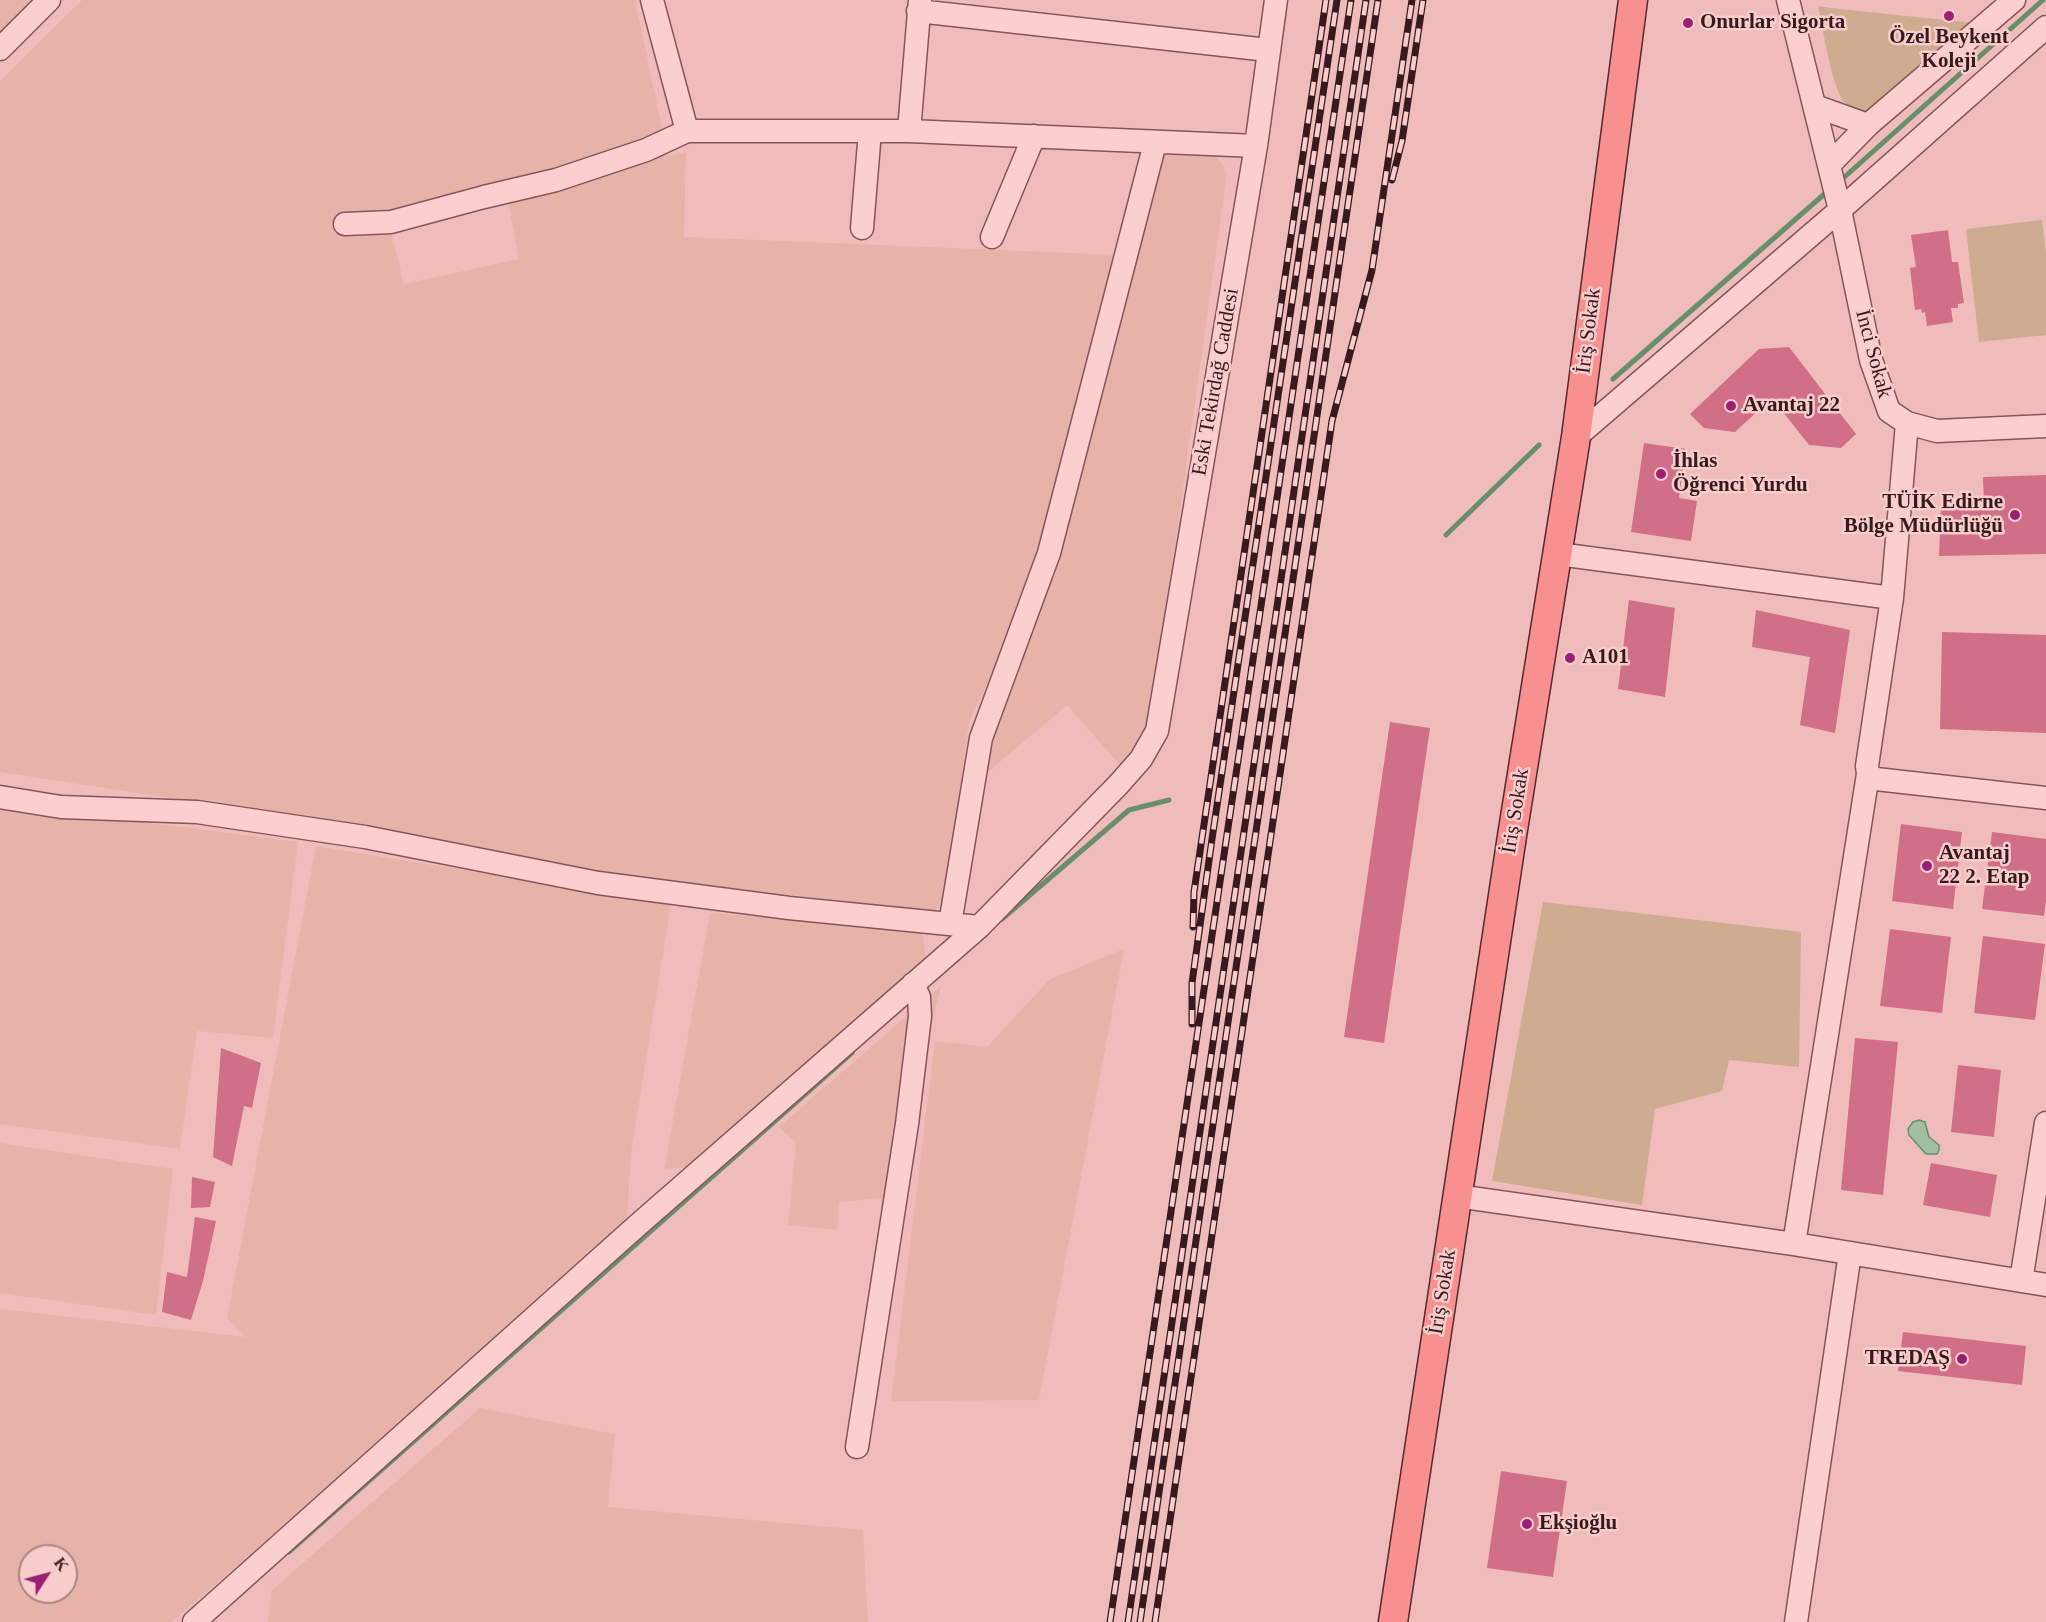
<!DOCTYPE html>
<meta charset="utf-8">
<style>
body{margin:0}
#map{position:relative;width:2046px;height:1622px;overflow:hidden;background:#f0bcbb;font-family:Georgia,serif}
canvas{display:block}
.north{position:absolute;left:18px;top:1544px;width:60px;height:60px;box-sizing:border-box;background:#f7cccb;border:2px solid #aa8586;border-radius:50%;rotate:54deg;font-size:16px;font-weight:700;line-height:24px;text-align:center;color:#361a1f}
.north::after{content:'';display:block;margin:auto;width:21px;height:27px;background:#9b2075;clip-path:polygon(50% 0,100% 100%,50% 72%,0 100%)}
</style>
<div id="map">
<canvas width="2046" height="1622"></canvas>
<div class="north">K</div>
</div>
<script>
const ctx = document.querySelector('canvas').getContext('2d');
ctx.lineJoin = 'round';
function fill(path, color) { ctx.fillStyle = color; ctx.fill(path, 'evenodd'); }
function strokePath(path, color, width, dash) { ctx.strokeStyle = color; ctx.lineWidth = width; ctx.lineCap = dash ? 'butt' : 'round'; ctx.setLineDash(dash || []); ctx.stroke(path); }
function write(font, color, halo, rows, align = 'center') {
  ctx.font = font + ' Georgia,serif'; ctx.lineWidth = 5; ctx.setLineDash([]); ctx.textBaseline = 'middle'; ctx.strokeStyle = halo; ctx.fillStyle = color; for (const [text, x, y, turn = 0] of rows) {
    ctx.save(); ctx.translate(x, y); ctx.rotate((+turn || 0) * Math.PI / 180); ctx.textAlign = isNaN(turn) ? turn : align; if (halo) ctx.strokeText(text, 0, 0); ctx.fillText(text, 0, 0); ctx.restore();
  }
}
fill(new Path2D(`
 M 0,0 L 36,0 L 0,36 Z
 M 82,0 L 635,0 L 668,156 L 686,152 L 684,237 L 1120,255 L 1047,528 L 1003,650 L 969,722 L 946,893 L 935,911 L 611,875 L 315,820 L 0,772 L 0,81 ZM 508,202 L 519,259 L 404,284 L 391,231 Z
 M 1160,153 L 1212,153 L 1223,165 L 1227,174 L 1171,574 L 1155,707 L 1125,771 L 1067,705 L 981,778 Z
 M 0,809 L 112,818 L 298,842 L 273,1038 L 197,1031 L 180,1149 L 0,1124 Z
 M 316,846 L 671,904 L 631,1153 L 627,1219 L 248,1557 L 171,1622 L 0,1622 L 0,1309 L 246,1337 L 227,1318 ZM 30,1556 L 66,1556 L 66,1592 L 30,1592 Z
 M 710,913 L 922,931 L 927,961 L 694,1166 L 664,1170 Z
 M 1124,949 L 1039,1400 L 891,1401 L 935,1041 L 987,1047 L 1050,979 Z
 M 941,986 L 919,1070 L 903,1196 L 839,1202 L 837,1230 L 788,1225 L 796,1143 L 779,1127 Z
 M 0,1143 L 173,1169 L 156,1315 L 0,1293 Z
 M 480,1408 L 615,1434 L 608,1507 L 863,1530 L 868,1622 L 268,1622 L 271,1591 Z`), '#e7b2a8');
fill(new Path2D(`
 M 1818,6 L 1831,8 L 1983,24 L 1872,111 C 1864,111 1852,110 1846,104 C 1832,92 1823,27 1818,6 Z
 M 2042,220 L 2046,255 L 2046,335 L 1979,342 L 1966,229 Z
 M 1543,902 L 1801,932 L 1799,1067 L 1729,1060 L 1722,1091 L 1655,1109 L 1642,1205 L 1492,1181 Z`), '#cfab8f');
const water = new Path2D(`
 M 1919,1120 L 1925,1122 L 1929,1137 L 1939,1145 L 1939,1150 L 1937,1154 L 1926,1154 L 1909,1135 L 1908,1129 L 1913,1122 Z`);
fill(water, '#a0c1a0');
strokePath(water, '#678f6a', 1.5);
strokePath(new Path2D(`
 M 1840,181 L 2043,0
 M 1613,379 L 1829,190
 M 1446,535 L 1539,445
 M 1002,919 L 1129,810 L 1169,800
 M 289,1552 L 852,1053`), '#678f6a', 5);
fill(new Path2D(`
 M 1948,230 L 1952,262 L 1958,262 L 1964,303 L 1958,304 L 1958,308 L 1951,308 L 1953,322 L 1927,326 L 1925,312 L 1922,313 L 1921,309 L 1915,310 L 1910,268 L 1916,267 L 1911,235 Z
 M 1789,347 L 1856,434 L 1841,448 L 1809,445 L 1772,398 L 1735,432 L 1704,428 L 1690,414 L 1759,349 Z
 M 1644,443 L 1686,449 L 1679,498 L 1697,501 L 1691,541 L 1631,532 Z
 M 2046,475 L 2046,554 L 1939,556 L 1941,506 L 1984,505 L 1983,477 Z
 M 1629,600 L 1675,608 L 1665,697 L 1618,689 Z
 M 1756,610 L 1850,630 L 1835,733 L 1800,725 L 1810,657 L 1752,647 Z
 M 1942,632 L 2046,635 L 2046,733 L 1940,729 Z
 M 1390,722 L 1430,728 L 1384,1043 L 1344,1037 Z
 M 1901,824 L 1962,832 L 1953,909 L 1892,901 Z
 M 1992,832 L 2046,839 L 2046,901 L 2044,916 L 1982,909 Z
 M 1890,929 L 1951,937 L 1942,1013 L 1880,1006 Z
 M 1983,936 L 2045,944 L 2035,1020 L 1974,1013 Z
 M 1855,1038 L 1898,1042 L 1883,1195 L 1841,1190 Z
 M 221,1048 L 261,1063 L 252,1108 L 244,1106 L 232,1166 L 213,1157 Z
 M 1958,1065 L 2001,1070 L 1994,1137 L 1951,1132 Z
 M 1931,1163 L 1997,1175 L 1990,1217 L 1923,1205 Z
 M 192,1177 L 215,1182 L 210,1207 L 191,1208 Z
 M 195,1217 L 216,1221 L 203,1281 L 191,1320 L 162,1312 L 167,1272 L 187,1277 Z
 M 1903,1332 L 2026,1346 L 2022,1385 L 1898,1371 Z
 M 1501,1471 L 1567,1481 L 1553,1577 L 1487,1568 Z`), '#d16e88');
const minor = new Path2D(`
 M 652,0 L 687,131
 M 1788,0 L 1840,210 L 1871,360 L 1889,411 L 1907,423 L 1937,431 L 2046,426
 M 918,11 L 1268,50
 M 0,49 L 49,0
 M 1815,106 L 1868,125
 M 909,131 L 920,0
 M 1829,165 L 1868,125 L 2014,0
 M 345,224 L 391,222 L 484,197 L 556,180 L 646,150 L 687,131 L 909,131 L 1256,146
 M 862,228 L 870,131
 M 992,237 L 1034,136
 M 1576,437 L 1840,210 L 2046,27
 M 1558,554 L 1892,598
 M 1868,774 L 1876,779 L 2046,798
 M 0,797 L 61,807 L 197,812 L 365,837 L 598,883 L 789,908 L 979,927
 M 950,924 L 981,738 L 1049,553 L 1155,143
 M 1457,1196 L 1794,1244 L 2046,1285
 M 1794,1244 L 1868,774 L 1867,766 L 1892,598 L 1907,423
 M 2021,1281 L 2046,1123
 M 857,1447 L 907,1124 L 920,1016 L 919,997 L 913,984
 M 194,1622 L 639,1224 L 979,927 L 1118,785 L 1141,759 L 1157,731 L 1256,146 L 1276,0
 M 1796,1622 L 1850,1253`);
const major = new Path2D(`
 M 1393,1622 L 1512,836 L 1576,437 L 1633,0`);
strokePath(minor, '#88545c', 25);
strokePath(major, '#552932', 31);
strokePath(minor, '#fbcfce', 22);
strokePath(major, '#f8908f', 28);
const rail = new Path2D(`
 M 1392,180 L 1402,141 L 1423,0
 M 1193,927 L 1194,892 L 1326,0
 M 1192,1024 L 1192,983 L 1212,839 L 1337,0
 M 1110,1622 L 1351,0
 M 1128,1622 L 1366,0
 M 1140,1622 L 1378,0
 M 1155,1622 L 1332,421 L 1372,270 L 1412,0`);
strokePath(rail, '#361a1f', 7);
strokePath(rail, '#f7cccb', 4.5, [14]);
for (const [x, y, r, color] of [
 [1949,16,6,"#9b2075"],
 [1688,23,6,"#9b2075"],
 [1731,406,6,"#9b2075"],
 [1661,474,6,"#9b2075"],
 [2015,515,6,"#9b2075"],
 [1570,658,6,"#9b2075"],
 [1927,866,6,"#9b2075"],
 [1962,1359,6,"#9b2075"],
 [1527,1524,6,"#9b2075"]
]) { const dot = new Path2D(); dot.arc(x, y, r, 0, 2 * Math.PI); ctx.fillStyle = color; ctx.fill(dot); strokePath(dot, '#f7cccb', 2); }
write('bold 21px', '#361a1f', '#f7cccb', [
 ["Onurlar Sigorta",1700,23],
 ["Özel Beykent",1949,38,"center"],
 ["Koleji",1949,62,"center"],
 ["Avantaj 22",1743,406],
 ["İhlas",1673,462],
 ["Öğrenci Yurdu",1673,486],
 ["TÜİK Edirne",2003,503,"right"],
 ["Bölge Müdürlüğü",2003,527,"right"],
 ["A101",1582,658],
 ["Avantaj",1939,854],
 ["22 2. Etap",1939,878],
 ["TREDAŞ",1950,1359,"right"],
 ["Ekşioğlu",1539,1524]
], 'left');
write('21px', '#361a1f', '#f7cccb', [
 ["İriş Sokak",1589,331,-83],
 ["İnci Sokak",1873,354,75],
 ["Eski Tekirdağ Caddesi",1216,382,-80],
 ["İriş Sokak",1516,811,-81],
 ["İriş Sokak",1443,1292,-81]
]);
</script>
